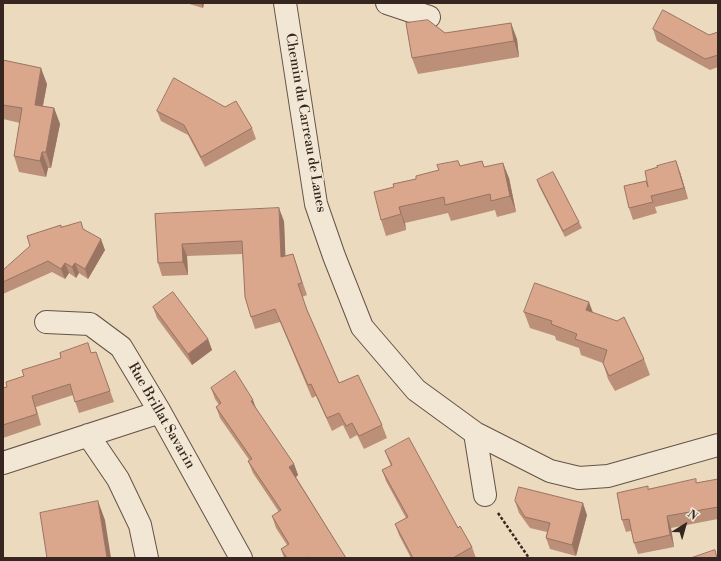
<!DOCTYPE html>
<style>
body{margin:0}
#map{position:relative;width:721px;height:561px;overflow:hidden;background:#ebdabe;font-family:"Libre Bodoni",serif}
canvas{display:block}
.frame{position:absolute;inset:0;border:4px solid #36261f;pointer-events:none}
.north{position:absolute;left:665px;top:505px;width:40px;height:40px;-webkit-text-stroke:3px #f2e7d5;paint-order:stroke;rotate:37deg;font-size:11px;font-weight:700;line-height:16px;text-align:center;color:#36261f}
.north::after{content:'';display:block;margin:auto;width:14px;height:18px;background:#36261f;clip-path:polygon(50% 0,100% 100%,50% 72%,0 100%)}
</style>
<div id="map">
<canvas width="721" height="561"></canvas>
<div class="frame"></div>
<div class="north">N</div>
</div>
<script>
const ctx = document.querySelector('canvas').getContext('2d');
ctx.lineJoin = 'round';
function strokePath(path, color, width, dash) { ctx.strokeStyle = color; ctx.lineWidth = width; ctx.lineCap = dash ? 'butt' : 'round'; ctx.setLineDash(dash || []); ctx.stroke(path); }
function fill(path, color) { ctx.fillStyle = color; ctx.fill(path, 'evenodd'); }
function write(font, color, halo, rows, align = 'center') {
  ctx.font = font + ' "Libre Bodoni",serif'; ctx.lineWidth = 3.5; ctx.setLineDash([]); ctx.textBaseline = 'middle'; ctx.strokeStyle = halo; ctx.fillStyle = color; for (const [text, x, y, turn = 0] of rows) {
    ctx.save(); ctx.translate(x, y); ctx.rotate((+turn || 0) * Math.PI / 180); ctx.textAlign = isNaN(turn) ? turn : align; if (halo) ctx.strokeText(text, 0, 0); ctx.fillText(text, 0, 0); ctx.restore();
  }
}
const minor = new Path2D(`
 M 285,3 L 316,204 L 334,256 L 362,327 L 416,390 L 475,433 L 550,471 L 579,478 L 608,476 L 718,445
 M 387,3 L 429,17
 M 46,322 L 90,324 L 121,347 L 160,412 L 241,558
 M 475,433 L 485,495
 M 88,435 L 118,479 L 140,525 L 147,558
 M 3,463 L 160,412`);
strokePath(minor, '#635347', 24);
strokePath(new Path2D(`
 M 498,513 L 529,558`), '#36261f', 2.5, [3, 2]);
strokePath(minor, '#f2e7d5', 22);
fill(new Path2D(`
 M 186,3 L 204,3 L 203,8 Z
 M 653,29 L 709,35 L 718,32 L 718,67 L 710,70 L 657,41 Z
 M 445,33 L 517,39 L 519,57 L 418,74 L 412,58 Z
 M 3,60 L 47,84 L 43,106 L 54,108 L 60,124 L 51,168 L 48,168 L 46,177 L 19,172 L 14,156 L 20,123 L 3,119 Z
 M 157,111 L 252,128 L 256,139 L 205,167 L 188,135 L 161,121 Z
 M 458,161 L 460,166 L 482,161 L 484,167 L 509,178 L 516,212 L 497,217 L 495,210 L 451,221 L 448,213 L 405,223 L 406,230 L 386,236 L 381,220 L 394,187 L 416,179 L 439,170 Z
 M 680,172 L 688,199 L 655,207 L 657,213 L 633,220 L 629,208 Z
 M 537,180 L 579,222 L 582,228 L 565,237 L 539,186 Z
 M 155,214 L 284,221 L 285,256 L 293,254 L 307,295 L 302,297 L 308,312 L 339,383 L 382,425 L 387,438 L 364,449 L 357,435 L 350,439 L 343,425 L 332,431 L 316,396 L 312,398 L 280,322 L 255,329 L 251,317 L 242,254 L 187,256 L 188,275 L 162,276 L 158,263 Z
 M 61,227 L 84,229 L 105,250 L 88,279 L 79,273 L 76,278 L 69,273 L 65,279 L 52,272 L 3,294 L 3,270 Z
 M 153,307 L 208,339 L 212,350 L 192,365 L 157,318 Z
 M 524,312 L 593,313 L 644,359 L 650,375 L 615,391 L 608,379 L 603,363 L 581,355 L 579,348 L 556,340 L 555,336 L 530,328 Z
 M 92,353 L 100,363 L 114,402 L 79,413 L 73,395 L 36,407 L 41,425 L 3,438 L 3,388 L 7,387 L 24,376 Z
 M 211,388 L 257,411 L 294,464 L 298,475 L 296,477 L 346,558 L 284,558 L 281,549 L 287,545 L 276,528 L 272,516 L 279,512 L 253,473 L 248,461 L 250,461 L 220,418 L 216,407 L 219,405 L 215,399 Z
 M 385,451 L 458,528 L 472,547 L 476,558 L 411,558 L 399,535 L 395,524 L 406,518 L 386,481 L 382,470 L 391,466 Z
 M 718,479 L 718,519 L 671,528 L 674,547 L 638,554 L 634,543 L 631,531 L 626,532 L 622,520 L 649,489 L 697,483 Z
 M 515,501 L 587,515 L 576,556 L 550,549 L 546,538 L 547,532 L 530,528 L 519,513 Z`), '#bb8f78');
fill(new Path2D(`
 M 201,3 L 204,3 L 203,8 Z
 M 511,23 L 517,39 L 519,57 L 514,41 Z
 M 41,68 L 47,84 L 40,120 L 35,105 Z
 M 54,108 L 60,124 L 51,168 L 46,152 Z
 M 42,152 L 48,168 L 46,177 L 40,161 Z
 M 676,161 L 680,172 L 688,199 L 684,188 Z
 M 503,163 L 509,178 L 516,212 L 510,196 Z
 M 399,207 L 405,223 L 406,230 L 401,214 Z
 M 279,208 L 284,221 L 286,270 L 281,257 Z
 M 101,239 L 105,250 L 88,279 L 85,269 Z
 M 182,244 L 187,256 L 188,275 L 183,262 Z
 M 65,263 L 69,273 L 65,279 L 61,269 Z
 M 75,263 L 79,273 L 76,278 L 72,267 Z
 M 589,302 L 595,318 L 586,310 Z
 M 208,339 L 212,350 L 192,365 L 188,354 Z
 M 253,400 L 257,411 L 251,401 Z
 M 294,464 L 298,475 L 294,479 L 289,467 Z
 M 98,501 L 105,520 L 111,558 L 107,558 Z
 M 583,503 L 587,515 L 576,556 L 572,545 Z
 M 667,516 L 671,528 L 674,547 L 670,535 Z`), '#997462');
const building = new Path2D(`
 M 663,10 L 709,35 L 718,32 L 718,55 L 705,59 L 653,29 Z
 M 428,20 L 445,33 L 511,23 L 514,41 L 412,58 L 406,23 Z
 M 3,60 L 41,68 L 35,105 L 54,108 L 46,152 L 42,152 L 40,161 L 14,156 L 22,108 L 3,105 Z
 M 174,78 L 225,107 L 236,101 L 252,128 L 201,157 L 184,125 L 157,111 Z
 M 458,161 L 460,166 L 482,161 L 484,167 L 503,163 L 510,196 L 491,201 L 490,194 L 445,205 L 444,197 L 399,207 L 401,214 L 381,220 L 374,192 L 394,187 L 393,184 L 416,179 L 416,176 L 439,170 L 437,165 Z
 M 676,161 L 684,188 L 651,196 L 653,202 L 629,208 L 624,186 L 646,181 L 648,187 L 645,171 L 658,167 L 657,166 Z
 M 553,172 L 579,222 L 563,231 L 537,180 Z
 M 279,208 L 281,257 L 293,254 L 302,283 L 298,284 L 307,310 L 339,383 L 358,375 L 382,425 L 359,436 L 352,423 L 346,426 L 339,413 L 327,418 L 311,384 L 308,385 L 275,309 L 251,317 L 245,297 L 242,241 L 182,244 L 183,262 L 158,263 L 155,214 Z
 M 81,222 L 83,229 L 101,239 L 85,269 L 75,263 L 72,267 L 65,263 L 61,269 L 48,261 L 3,282 L 3,270 L 30,246 L 27,236 L 61,225 L 61,227 Z
 M 535,283 L 589,302 L 586,310 L 617,321 L 624,317 L 644,359 L 609,376 L 603,363 L 607,350 L 575,339 L 577,334 L 551,324 L 552,321 L 524,312 Z
 M 173,292 L 208,339 L 188,354 L 153,307 Z
 M 88,343 L 91,353 L 96,352 L 110,391 L 75,402 L 70,384 L 32,396 L 37,414 L 3,425 L 3,388 L 7,387 L 6,382 L 24,376 L 22,370 L 61,358 L 60,353 Z
 M 235,371 L 253,400 L 251,401 L 294,464 L 289,467 L 346,558 L 308,558 L 308,557 L 306,558 L 287,558 L 281,549 L 289,544 L 272,516 L 281,510 L 248,461 L 252,459 L 216,407 L 221,403 L 211,388 Z
 M 409,438 L 458,528 L 460,526 L 472,547 L 453,558 L 413,558 L 395,524 L 408,517 L 382,470 L 392,465 L 385,451 Z
 M 696,479 L 696,483 L 718,479 L 718,507 L 667,516 L 670,535 L 634,543 L 629,519 L 622,520 L 617,493 L 648,486 L 648,489 Z
 M 519,487 L 583,503 L 572,545 L 546,538 L 550,523 L 525,517 L 515,501 Z
 M 98,501 L 107,558 L 47,558 L 40,513 Z
 M 715,550 L 717,558 L 691,558 Z`);
fill(building, '#daa68c');
strokePath(building, '#997462', 1);
write('14px', '#36261f', '#f2e7d5', [
 ["Chemin du Carreau de Lanes",305,123,80],
 ["Rue Brillat Savarin",161,416,60]
]);
</script>
